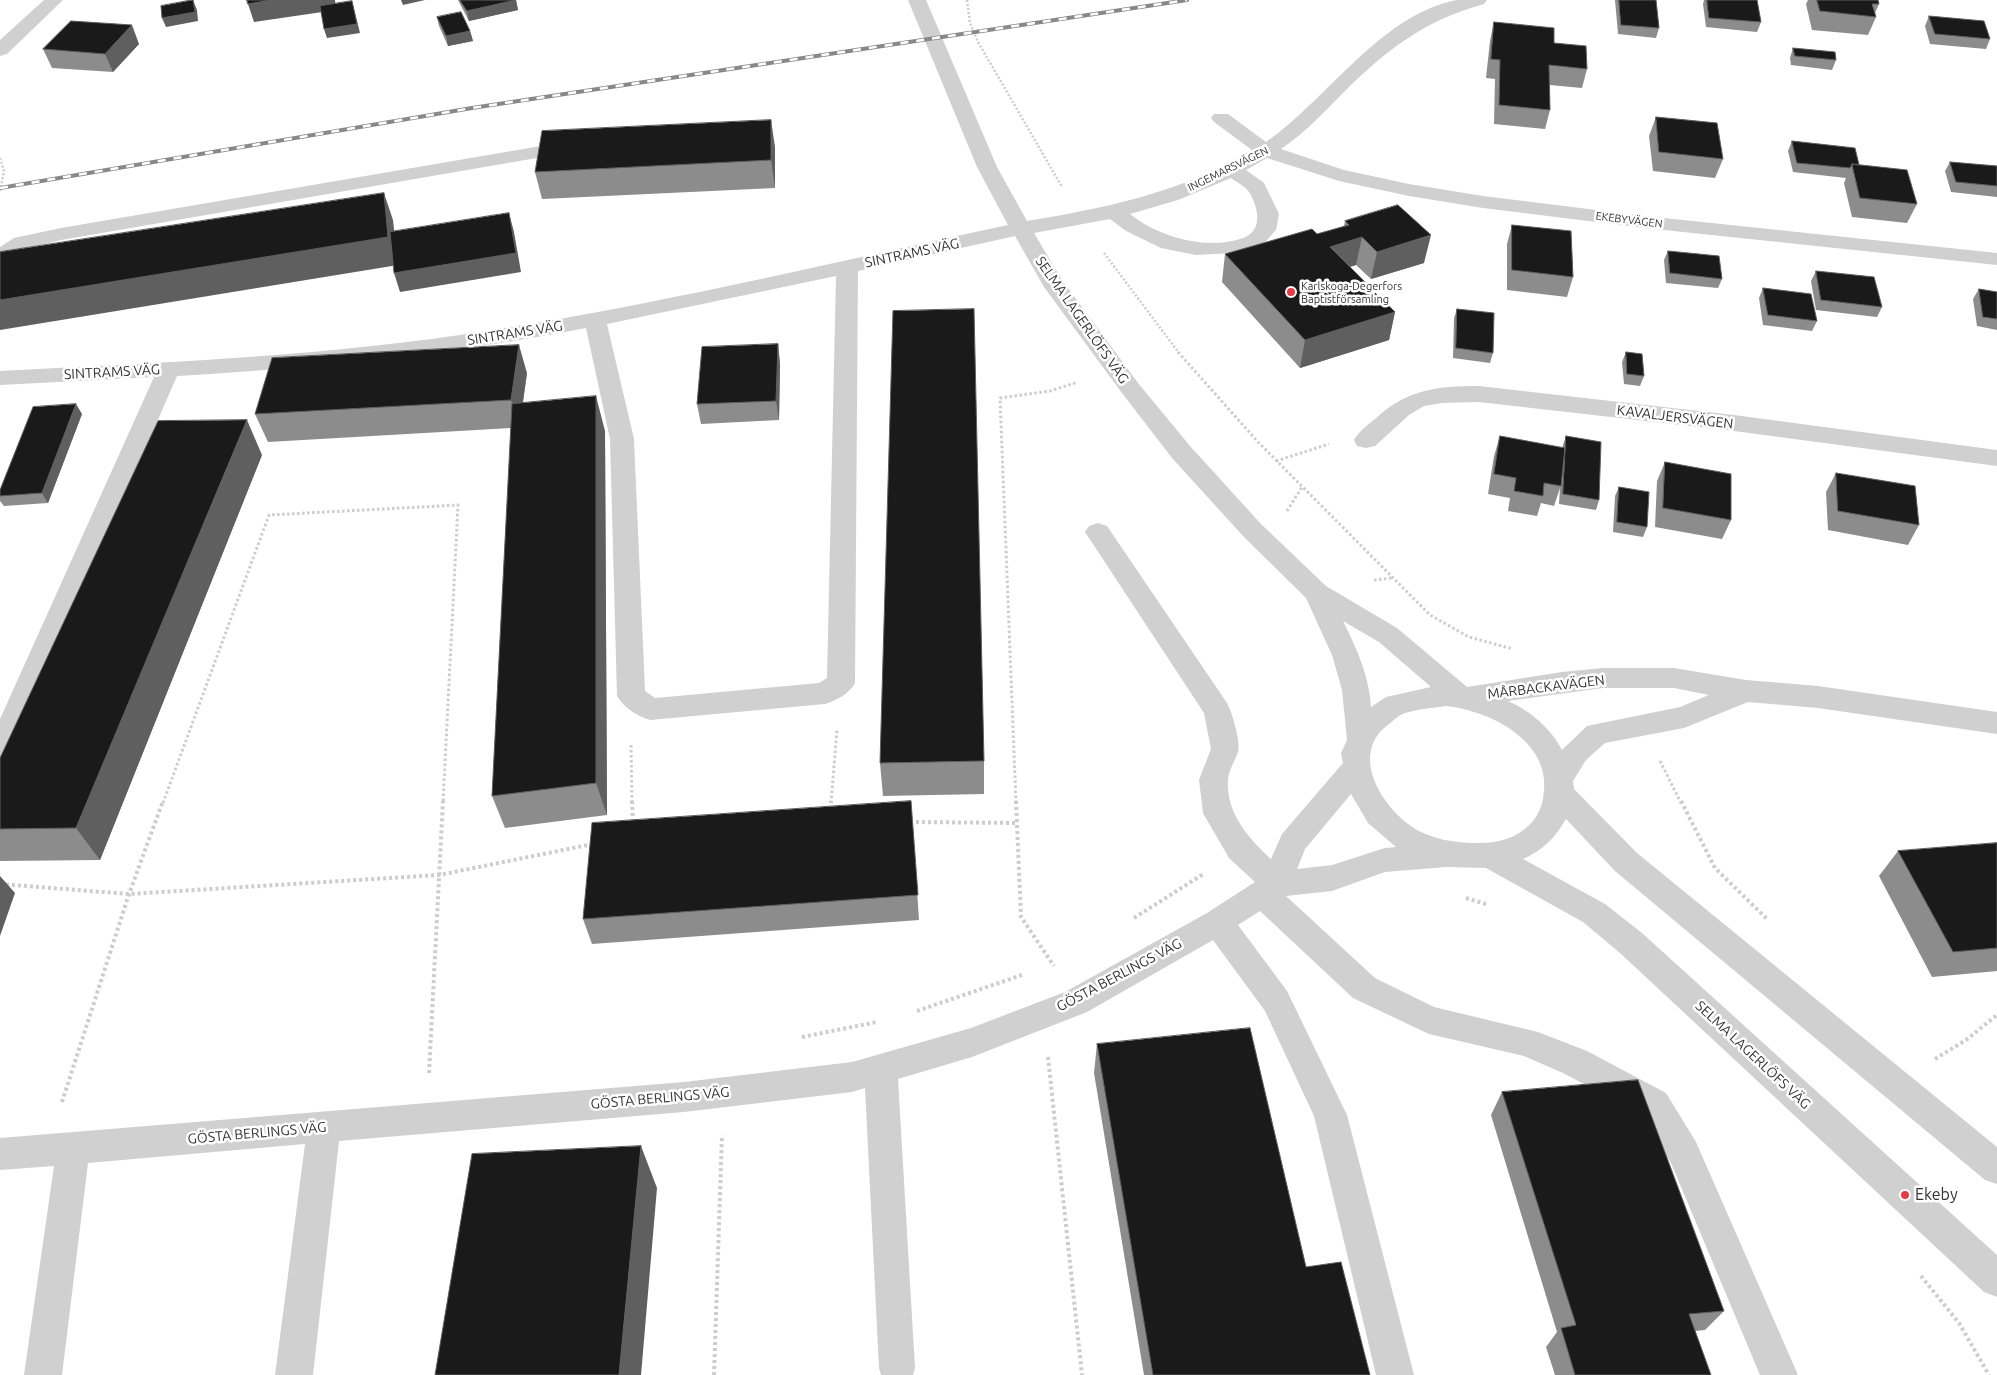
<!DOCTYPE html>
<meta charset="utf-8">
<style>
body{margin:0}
canvas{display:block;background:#fff}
</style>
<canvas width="1997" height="1375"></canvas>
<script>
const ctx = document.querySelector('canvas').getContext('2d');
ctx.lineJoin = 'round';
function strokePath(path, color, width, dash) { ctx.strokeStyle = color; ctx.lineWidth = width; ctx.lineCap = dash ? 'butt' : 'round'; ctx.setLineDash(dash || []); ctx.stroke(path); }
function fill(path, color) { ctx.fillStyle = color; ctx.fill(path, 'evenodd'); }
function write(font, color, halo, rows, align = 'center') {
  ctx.font = font + ' Ubuntu,sans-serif'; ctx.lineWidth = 5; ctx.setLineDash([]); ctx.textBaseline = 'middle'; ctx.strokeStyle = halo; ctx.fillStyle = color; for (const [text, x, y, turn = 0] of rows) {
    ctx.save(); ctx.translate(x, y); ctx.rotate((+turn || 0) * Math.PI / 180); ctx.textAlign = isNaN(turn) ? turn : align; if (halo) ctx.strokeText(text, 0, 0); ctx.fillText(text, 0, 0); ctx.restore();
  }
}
strokePath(new Path2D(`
 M 967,0 L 970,23 L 978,42 L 1062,187
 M 0,158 L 4,171 L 0,191
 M 1104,253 L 1179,353`), '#cdcdcd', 2.5, [2, 2]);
strokePath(new Path2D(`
 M 1178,352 L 1258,442 L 1430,615 L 1469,637 L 1513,649
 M 1276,461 L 1329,444
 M 1287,511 L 1302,487
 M 1374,580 L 1392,578
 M 631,745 L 632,803
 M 1660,761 L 1681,803
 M 163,803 L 269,515 L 458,505 L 443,803
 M 831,803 L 837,730
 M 1016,803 L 1000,398 L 1050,391 L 1078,382`), '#cdcdcd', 3, [2.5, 2.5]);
strokePath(new Path2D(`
 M 632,801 L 633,823
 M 1016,801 L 1021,917 L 1054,966
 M 1681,801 L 1715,868 L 1768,920
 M 830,809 L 831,801
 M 910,822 L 1017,823
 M 0,884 L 129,894 L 439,875 L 593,844
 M 1466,898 L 1489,905
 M 1134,918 L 1205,873
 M 917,1011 L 1022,975
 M 802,1037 L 877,1022
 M 1048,1057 L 1082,1375
 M 1935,1059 L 1966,1040 L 1997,1015
 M 429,1073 L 443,801
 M 62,1102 L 129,894 L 163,801
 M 1921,1276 L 1959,1323 L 1989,1375
 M 714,1375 L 722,1135`), '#cdcdcd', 4, [3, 3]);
fill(new Path2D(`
 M 44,0 L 63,0 L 7,54 L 0,56 L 0,40 Z
 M 908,0 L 926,0 L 997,167 L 1027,221 C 1106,208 1183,192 1252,150 L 1214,122 L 1211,118 L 1214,114 L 1228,114 L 1266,142 C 1327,100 1381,14 1457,0 C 1466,0 1477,0 1487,0 L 1484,4 C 1425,20 1386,50 1343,93 C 1323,113 1305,133 1281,149 L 1344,170 L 1409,184 L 1483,196 L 1645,216 L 1997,253 L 1997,265 L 1645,228 L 1483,208 L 1409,196 L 1339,181 L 1267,158 L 1246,170 L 1264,183 L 1279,214 L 1276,230 L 1260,248 L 1231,253 L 1196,255 L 1161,248 L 1126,231 L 1110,219 L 1034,233 L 1062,280 L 1138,383 L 1190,446 L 1261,524 L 1326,586 L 1397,628 L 1467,687 L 1562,672 L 1603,668 L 1674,668 L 1746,680 L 1818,686 L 1997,712 L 1997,734 L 1818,708 L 1748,702 L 1684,728 L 1605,743 L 1586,760 L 1573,781 L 1574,789 L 1637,853 L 1997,1147 L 1997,1184 L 1985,1180 L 1615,871 L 1566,819 C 1555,838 1543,850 1523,859 L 1605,904 L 1642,933 L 1997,1255 L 1997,1297 L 1984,1292 L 1620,953 L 1583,922 L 1486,868 L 1446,867 L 1385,872 L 1332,891 L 1286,896 L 1375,978 L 1434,1007 L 1538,1032 L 1587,1051 L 1666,1093 L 1696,1142 L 1798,1375 L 1760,1375 L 1671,1163 L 1642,1115 L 1563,1073 L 1524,1056 L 1429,1034 L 1353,998 L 1260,911 L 1238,925 L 1287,991 L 1347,1115 L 1414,1375 L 1376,1375 L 1314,1116 L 1265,1011 L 1213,940 L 1087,1012 L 972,1057 L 898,1079 L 915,1368 L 913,1375 L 881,1375 L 879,1368 L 865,1088 L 852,1092 L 684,1112 L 339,1141 L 313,1375 L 275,1375 L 305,1144 L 88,1163 L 62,1375 L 24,1375 L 54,1166 L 0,1170 L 0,1138 L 684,1082 L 852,1062 L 971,1028 L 1065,992 L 1207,913 L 1255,882 L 1229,858 L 1203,813 L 1199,780 L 1211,749 L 1204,713 L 1089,538 L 1085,532 L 1089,526 L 1098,523 L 1107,526 L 1227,703 C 1232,712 1241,742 1238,752 C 1235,761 1228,771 1228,781 C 1226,813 1249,839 1271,859 L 1282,834 L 1343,763 L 1341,753 L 1347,740 L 1342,690 L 1332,655 L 1306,598 L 1243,536 L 1172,458 L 1122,393 L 1044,287 L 1015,236 L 858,271 L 855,683 C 849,694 837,700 825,704 L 650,720 C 637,716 624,708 617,696 L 610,439 L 586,328 C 451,354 315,368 177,376 L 14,750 L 10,758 L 0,761 L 0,719 L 154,377 L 0,385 L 0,371 C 153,363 308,357 460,335 C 645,308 826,264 1008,225 L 977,167 ZM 1231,178 C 1236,182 1245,186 1249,192 C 1258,206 1264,231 1243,238 C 1208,251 1158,237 1130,214 L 1178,200 ZM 836,276 L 827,678 L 819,683 L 655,698 L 645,691 L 634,439 L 607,324 ZM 1343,621 L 1379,642 L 1431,687 L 1386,697 L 1371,707 C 1369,676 1357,649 1343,621 ZM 1603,688 L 1674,688 L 1709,695 L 1680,707 L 1587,726 L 1562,750 C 1551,728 1530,711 1508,701 ZM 1446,706 C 1492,711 1555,743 1543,799 C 1540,816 1529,828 1514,836 C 1499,843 1486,843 1470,843 C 1451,842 1435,839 1419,831 C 1383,811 1347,754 1389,724 C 1394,720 1399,715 1405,713 C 1418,709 1433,708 1446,706 ZM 1351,794 L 1368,823 L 1396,847 L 1385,848 L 1332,865 L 1297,869 L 1305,849 Z
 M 576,140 L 583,142 L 586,146 L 583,150 L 61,240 L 29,248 L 0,262 L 0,247 L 14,238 L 61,228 Z
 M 1479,386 L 1734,415 L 1997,450 L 1997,466 L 1734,431 L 1479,402 L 1442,403 L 1424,406 L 1409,415 L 1375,446 L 1366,448 L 1357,446 L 1354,440 C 1359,431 1368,425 1376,418 C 1408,389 1437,386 1479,386 Z`), '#d0d0d0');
const rail = new Path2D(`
 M 0,188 L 472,108 L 1187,0`);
strokePath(rail, '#888', 4);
strokePath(rail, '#fff', 2.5, [8]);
fill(new Path2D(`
 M 458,0 L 516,0 L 518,10 L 469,21 Z
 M 1615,0 L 1656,0 L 1659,28 L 1656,38 L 1618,34 Z
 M 1704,0 L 1757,0 L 1761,22 L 1757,32 L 1706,27 L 1703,4 Z
 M 1808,0 L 1878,0 L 1879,4 L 1875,13 L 1876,17 L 1868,35 L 1812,30 L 1806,4 Z
 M 1929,16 L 1990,39 L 1986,49 L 1930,44 L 1925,26 Z
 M 437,17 L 470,31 L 473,41 L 448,46 L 439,26 Z
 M 1494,22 L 1554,43 L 1587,69 L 1582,88 L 1550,85 L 1550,110 L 1545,129 L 1494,124 L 1495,79 L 1486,78 L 1490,41 Z
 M 139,44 L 113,72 L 52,68 L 43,49 Z
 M 1793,48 L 1836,60 L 1832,70 L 1791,65 L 1790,58 Z
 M 1656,117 L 1723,159 L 1715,178 L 1653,171 L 1649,136 Z
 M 1792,141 L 1859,165 L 1917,204 L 1907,223 L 1852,217 L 1844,183 L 1846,178 L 1793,172 L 1788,151 Z
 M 775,147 L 775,188 L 542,199 L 535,172 Z
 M 1950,162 L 1997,166 L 1997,197 L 1951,192 L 1945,171 Z
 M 1345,221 L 1424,263 L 1371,279 L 1356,265 L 1350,267 L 1395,312 L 1389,340 L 1300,368 L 1222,282 L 1225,254 L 1317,234 L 1344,226 Z
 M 1512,225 L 1573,277 L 1567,297 L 1507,290 L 1507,244 Z
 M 1668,251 L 1722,279 L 1718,288 L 1666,283 L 1664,260 Z
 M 1816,271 L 1882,307 L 1877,317 L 1816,310 L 1811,281 Z
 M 1763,288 L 1817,321 L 1812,331 L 1763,325 L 1759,298 Z
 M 1979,289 L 1997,292 L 1997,330 L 1977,326 L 1973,299 Z
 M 1457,309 L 1493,353 L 1490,363 L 1453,358 L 1454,318 Z
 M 778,344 L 780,364 L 779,420 L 701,424 L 697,404 Z
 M 1626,352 L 1644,376 L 1640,386 L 1624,384 L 1622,362 Z
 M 527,373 L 523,403 L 605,431 L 607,815 L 505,828 L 492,796 L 511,428 L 268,442 L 255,414 Z
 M 82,414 L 48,503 L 4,506 L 0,501 L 0,490 Z
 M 1500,436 L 1562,448 L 1566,436 L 1599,500 L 1596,510 L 1559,504 L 1560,488 L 1554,506 L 1541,503 L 1537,516 L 1508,511 L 1510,498 L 1488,494 L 1494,456 Z
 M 262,455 L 100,860 L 0,861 L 0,758 Z
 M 1665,462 L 1731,520 L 1722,539 L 1655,527 L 1657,481 Z
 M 1836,473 L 1919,525 L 1908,545 L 1828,530 L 1826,492 Z
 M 1619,487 L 1647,527 L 1643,537 L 1613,532 L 1615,496 Z
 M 984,761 L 984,794 L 883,796 L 880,763 Z
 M 911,801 L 919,920 L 592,944 L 583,919 Z
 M 1997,843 L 1997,971 L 1932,977 L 1879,876 L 1898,851 Z
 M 1097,1044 L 1306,1267 L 1370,1375 L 1144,1375 L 1094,1073 Z
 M 1502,1092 L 1724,1311 L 1705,1330 L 1695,1331 L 1711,1375 L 1555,1375 L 1546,1347 L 1557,1332 L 1491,1115 Z`), '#8c8c8c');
fill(new Path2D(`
 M 193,0 L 197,10 L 198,21 L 166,27 L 162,18 Z
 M 272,0 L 335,0 L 336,10 L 254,22 L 248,4 Z
 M 401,0 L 425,0 L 403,5 Z
 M 516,0 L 518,10 L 469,21 L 467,11 Z
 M 352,1 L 360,33 L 327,38 L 324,29 Z
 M 132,25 L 139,44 L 113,72 L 105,54 Z
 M 470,31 L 473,41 L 448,46 L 446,36 Z
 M 771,120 L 775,147 L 775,188 L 771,160 Z
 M 384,193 L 393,220 L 398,265 L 0,330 L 0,300 Z
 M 509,213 L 514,232 L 521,272 L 400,292 L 394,273 Z
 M 1431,235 L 1424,263 L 1371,279 L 1377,252 Z
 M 1362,237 L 1356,265 L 1325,274 L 1330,247 Z
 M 1395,312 L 1389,340 L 1300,368 L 1305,340 Z
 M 778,344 L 780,364 L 779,420 L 776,401 Z
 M 519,345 L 527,373 L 519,428 L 511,400 Z
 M 596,396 L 605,431 L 607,815 L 596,783 Z
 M 76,404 L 82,414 L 48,503 L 42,493 Z
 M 247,420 L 262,455 L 100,860 L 76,828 Z
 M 0,876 L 15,893 L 0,936 Z
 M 641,1146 L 657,1188 L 641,1375 L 619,1375 Z`), '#5f5f5f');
const building = new Path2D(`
 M 193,0 L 195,12 L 162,18 L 161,6 Z
 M 247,0 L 272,0 L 248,4 Z
 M 460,0 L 516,0 L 467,11 Z
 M 1619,0 L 1656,0 L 1659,28 L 1621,25 Z
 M 1707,0 L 1757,0 L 1761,22 L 1709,18 Z
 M 1817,0 L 1878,0 L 1879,4 L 1872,4 L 1876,17 L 1820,11 Z
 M 352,1 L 357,24 L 324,29 L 320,6 Z
 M 461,12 L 470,31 L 446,36 L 437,17 Z
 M 1929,16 L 1984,21 L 1990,39 L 1935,34 Z
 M 71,21 L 132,25 L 105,54 L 43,49 Z
 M 1494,22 L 1554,28 L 1554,43 L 1586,46 L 1587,69 L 1549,65 L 1550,110 L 1499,105 L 1500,60 L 1491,59 Z
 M 1793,48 L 1835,52 L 1836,60 L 1795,56 Z
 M 1656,117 L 1717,123 L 1723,159 L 1659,152 Z
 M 771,120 L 771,160 L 535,172 L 542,131 Z
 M 1792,141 L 1855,148 L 1859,165 L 1852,164 L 1850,168 L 1797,163 Z
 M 1950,162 L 1997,166 L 1997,186 L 1956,182 Z
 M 1852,164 L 1907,170 L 1917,204 L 1860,198 Z
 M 384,193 L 388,237 L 0,300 L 0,252 Z
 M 1398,205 L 1431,235 L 1377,252 L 1362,237 L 1330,247 L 1395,312 L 1305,340 L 1225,254 L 1312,229 L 1317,234 L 1349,225 L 1345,221 Z
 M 509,213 L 516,253 L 394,273 L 390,232 Z
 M 1512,225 L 1571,231 L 1573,277 L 1512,270 Z
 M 1668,251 L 1719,256 L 1722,279 L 1670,273 Z
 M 1816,271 L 1874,277 L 1882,307 L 1821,300 Z
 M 1763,288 L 1811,294 L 1817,321 L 1768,315 Z
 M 1979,289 L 1997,292 L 1997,319 L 1983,317 Z
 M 974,309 L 984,761 L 880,763 L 893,311 Z
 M 1457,309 L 1494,313 L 1493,353 L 1456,348 Z
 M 778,344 L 776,401 L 697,404 L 702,347 Z
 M 519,345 L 511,400 L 255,414 L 272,358 Z
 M 1626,352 L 1642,354 L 1644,376 L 1627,374 Z
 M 596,396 L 596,783 L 492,796 L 512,404 Z
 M 76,404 L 42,493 L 0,496 L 0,490 L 33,407 Z
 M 247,420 L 76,828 L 0,829 L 0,758 L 158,421 Z
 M 1500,436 L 1565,448 L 1561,486 L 1544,483 L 1543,496 L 1514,491 L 1516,478 L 1494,474 Z
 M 1566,436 L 1601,442 L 1599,500 L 1563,494 Z
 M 1665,462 L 1731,474 L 1731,520 L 1663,508 Z
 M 1836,473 L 1915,486 L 1919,525 L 1838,511 Z
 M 1619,487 L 1649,492 L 1647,527 L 1617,522 Z
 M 911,801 L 918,895 L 583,919 L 592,823 Z
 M 1997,843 L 1997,948 L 1953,952 L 1898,851 Z
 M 1250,1028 L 1306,1267 L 1341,1262 L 1370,1375 L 1153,1375 L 1097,1044 Z
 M 1638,1080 L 1724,1311 L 1689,1314 L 1711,1375 L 1575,1375 L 1561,1328 L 1576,1325 L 1502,1092 Z
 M 641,1146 L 619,1375 L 435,1375 L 472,1154 Z`);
fill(building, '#1a1a1a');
strokePath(building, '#5f5f5f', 1);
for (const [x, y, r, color] of [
 [1291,292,5,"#e63946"],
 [1905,1195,5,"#e63946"]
]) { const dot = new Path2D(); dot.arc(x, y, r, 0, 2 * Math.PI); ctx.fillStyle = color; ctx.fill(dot); strokePath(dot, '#fff', 2); }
write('11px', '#333', '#fff', [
 ["INGEMARSVÄGEN",1228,169,-26],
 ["EKEBYVÄGEN",1629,220,7]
]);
write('11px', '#333', '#fff', [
 ["Karlskoga-Degerfors",1301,286],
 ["Baptistförsamling",1301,299]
], 'left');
write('14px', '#333', '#fff', [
 ["SINTRAMS VÄG",912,253,-12],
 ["SELMA LAGERLÖFS VÄG",1082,320,55],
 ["SINTRAMS VÄG",515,333,-9],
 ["SINTRAMS VÄG",112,372,-3],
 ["KAVALJERSVÄGEN",1675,417,7],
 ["MÅRBACKAVÄGEN",1546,687,-7],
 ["GÖSTA BERLINGS VÄG",1119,975,-28],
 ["SELMA LAGERLÖFS VÄG",1753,1055,43],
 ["GÖSTA BERLINGS VÄG",660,1098,-5],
 ["GÖSTA BERLINGS VÄG",257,1133,-5]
]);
write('16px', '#333', '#fff', [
 ["Ekeby",1915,1195]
], 'left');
</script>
